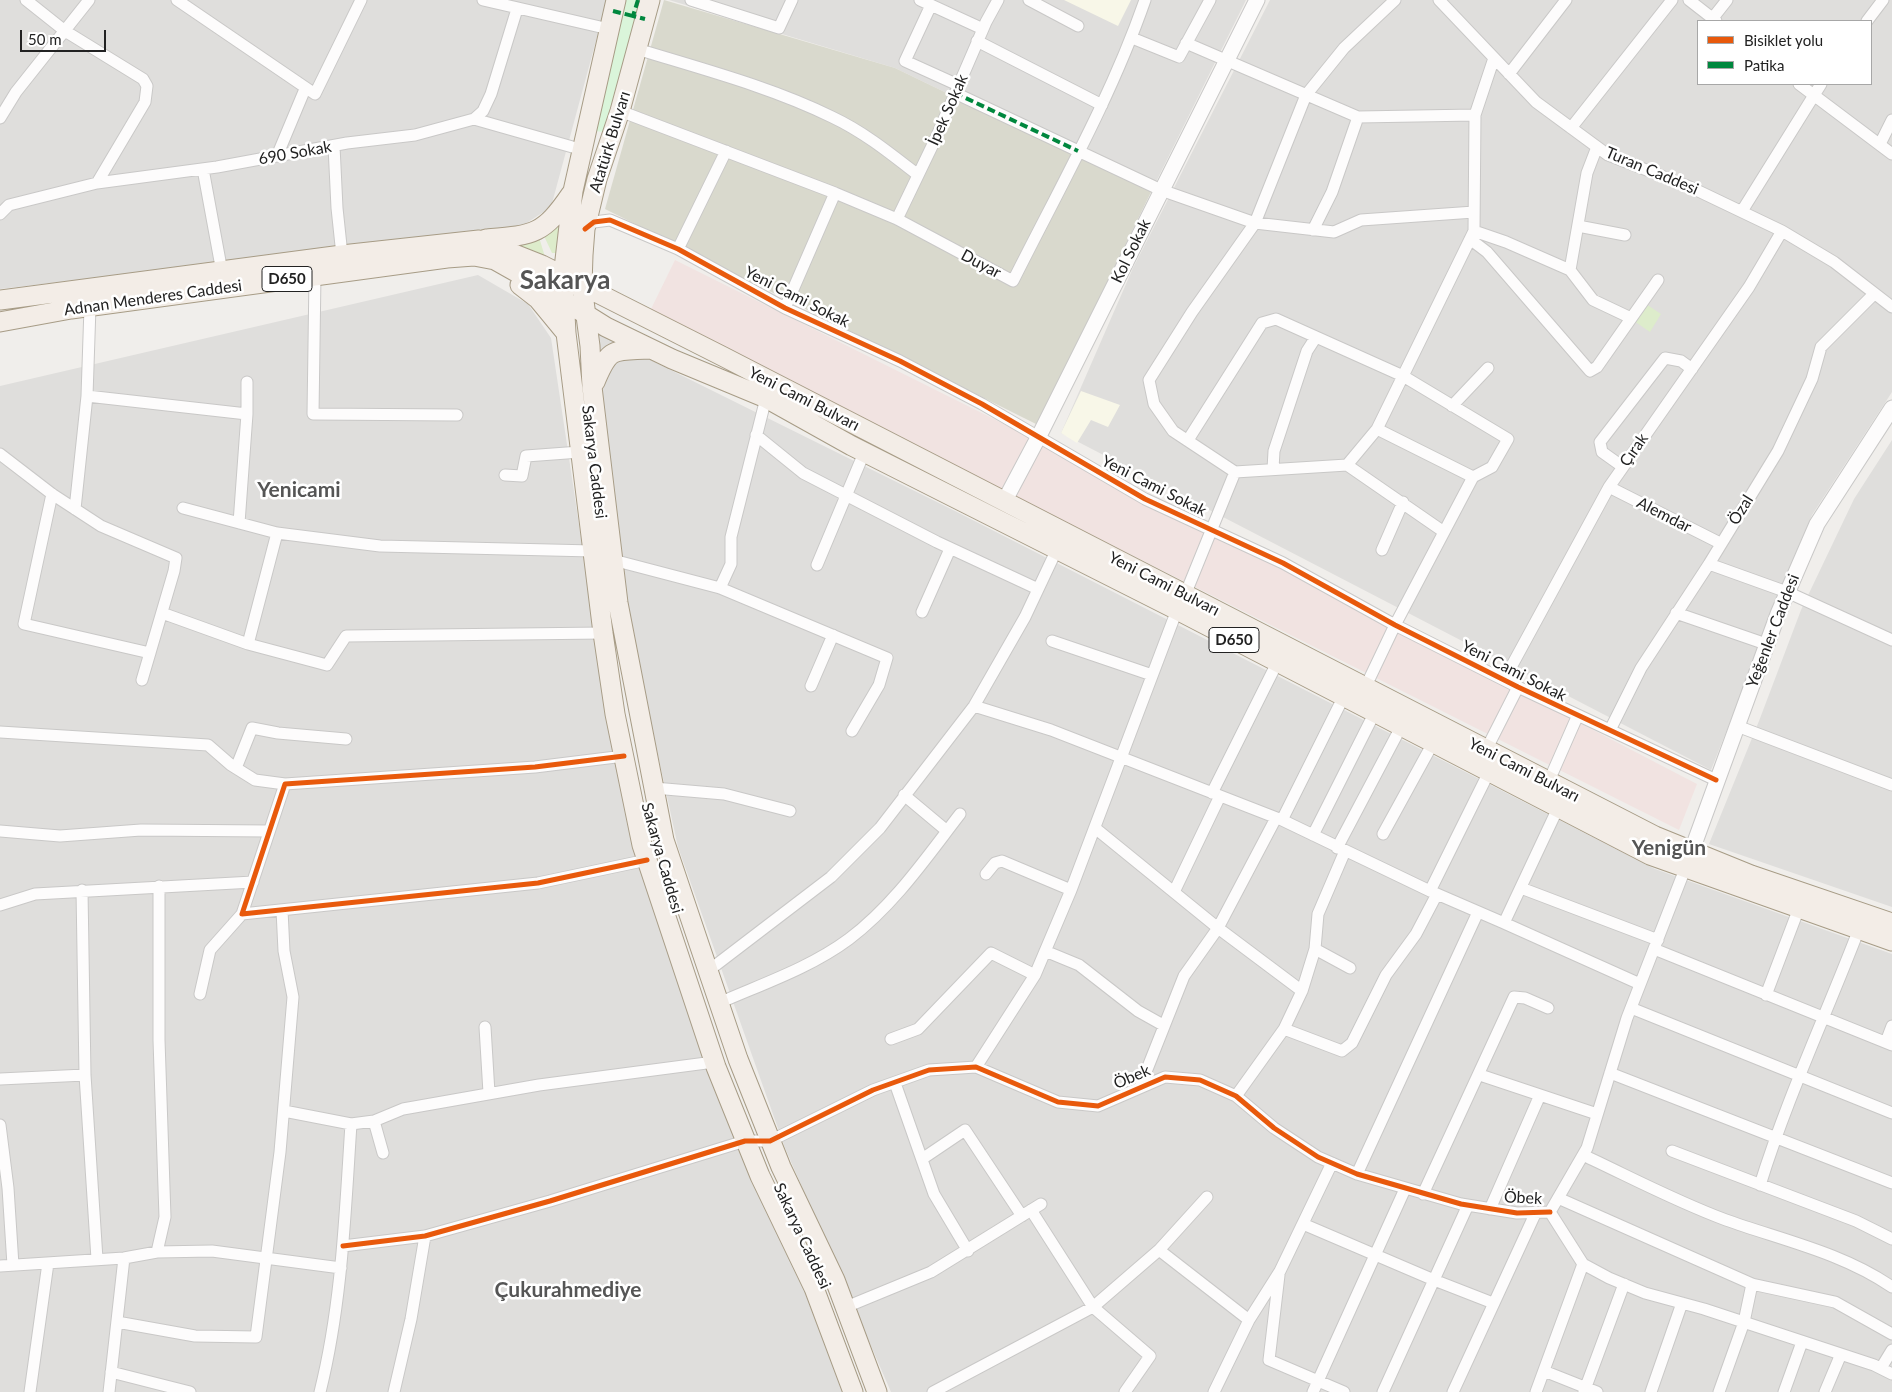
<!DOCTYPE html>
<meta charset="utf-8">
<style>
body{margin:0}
#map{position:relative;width:1892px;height:1392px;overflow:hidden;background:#f0eeeb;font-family:Lato,sans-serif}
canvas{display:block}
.legend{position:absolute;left:1697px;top:20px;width:175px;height:65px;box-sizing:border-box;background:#fff;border:1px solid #a7a7a7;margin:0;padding:6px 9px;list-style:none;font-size:15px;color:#222}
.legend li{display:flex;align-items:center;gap:10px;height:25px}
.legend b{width:25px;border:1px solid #a7a7a7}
.scale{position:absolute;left:20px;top:30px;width:86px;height:22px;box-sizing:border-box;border:2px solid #222;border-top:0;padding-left:6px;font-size:15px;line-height:18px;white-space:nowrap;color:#222;-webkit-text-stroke:4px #fff;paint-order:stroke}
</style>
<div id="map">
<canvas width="1892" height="1392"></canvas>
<ul class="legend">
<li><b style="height:6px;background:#e8590c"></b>Bisiklet yolu</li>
<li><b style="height:6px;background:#00873e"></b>Patika</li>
</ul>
<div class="scale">50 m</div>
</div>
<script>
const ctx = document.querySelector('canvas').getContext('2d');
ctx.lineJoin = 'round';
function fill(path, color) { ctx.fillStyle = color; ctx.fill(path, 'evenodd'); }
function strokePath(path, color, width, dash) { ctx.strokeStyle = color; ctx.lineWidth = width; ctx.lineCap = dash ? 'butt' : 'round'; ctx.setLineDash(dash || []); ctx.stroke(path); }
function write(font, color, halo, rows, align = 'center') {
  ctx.font = font + ' Lato,sans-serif'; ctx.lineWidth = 5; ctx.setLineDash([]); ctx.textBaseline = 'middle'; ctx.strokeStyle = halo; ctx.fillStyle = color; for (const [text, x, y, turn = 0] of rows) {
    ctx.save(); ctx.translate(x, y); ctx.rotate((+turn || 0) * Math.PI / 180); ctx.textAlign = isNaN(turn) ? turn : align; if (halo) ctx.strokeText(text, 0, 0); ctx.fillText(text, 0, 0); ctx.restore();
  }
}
fill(new Path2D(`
 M 0,0 L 607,0 L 551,207 L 519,228 L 0,289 Z
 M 669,0 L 1246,0 L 1151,192 L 895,68 Z
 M 1270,0 L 1892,0 L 1892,392 L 1812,515 L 1711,770 L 1061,433 L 1133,268 ZM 1698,21 L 1871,21 L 1871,84 L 1698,84 Z
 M 478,275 L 528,304 L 551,338 L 606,705 L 651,903 L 757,1183 L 838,1366 L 845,1392 L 0,1392 L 0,386 Z
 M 594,332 L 953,510 L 1655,869 L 1892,954 L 1892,1392 L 891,1392 L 785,1148 L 678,847 L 626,608 Z
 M 1892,440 L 1892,907 L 1709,844 L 1759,721 L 1801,610 L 1854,499 Z`), '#dfdedc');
fill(new Path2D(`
 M 675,260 L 1024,434 L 1697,784 L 1679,830 L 996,487 L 651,309 Z`), '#f1e3e1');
fill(new Path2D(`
 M 1064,0 L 1131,0 L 1118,26 Z
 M 1081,391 L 1120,405 L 1108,427 L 1091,420 L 1077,443 L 1061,433 Z`), '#f8f7e8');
fill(new Path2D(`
 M 664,0 L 895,68 L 1151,192 L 1038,425 L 605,209 Z`), '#d9d9cd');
fill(new Path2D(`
 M 556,223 L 562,225 L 558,253 L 552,253 L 544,236 Z
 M 539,237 L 545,257 L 510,243 Z
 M 1646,304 L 1661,314 L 1650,332 L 1634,321 Z`), '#ddeccb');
fill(new Path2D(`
 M 625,0 L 642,0 L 603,132 L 595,131 Z`), '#daf5da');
const minor = new Path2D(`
 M 26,0 L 65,31 L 143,79 L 147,86 L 145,102 L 97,183
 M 177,0 L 315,94 L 361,0
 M 483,0 L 609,29
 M 691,0 L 779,28 L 792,0
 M 920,0 L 983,29
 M 1029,0 L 1078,26
 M 1439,0 L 1536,102 L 1608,155 L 1690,187 L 1782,231 L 1834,262 L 1892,307
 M 1689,0 L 1716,21
 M 931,5 L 905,61 L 958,85
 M 1712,19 L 1727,0
 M 1867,21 L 1883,0
 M 1132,38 L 1179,57 L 1210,0
 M 977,41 L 1102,105
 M 1186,43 L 1358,117 L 1475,115
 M 637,49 C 702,69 771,87 832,117 C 864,132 891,154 918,175
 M 1509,74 L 1566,0
 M 1799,84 L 1892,154
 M 955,93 L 1161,190 L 1255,223 L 1334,232 L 1361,220 L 1474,212
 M 620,111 L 835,193
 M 0,118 L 16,92 L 89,0
 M 474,119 L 583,150
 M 1571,128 L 1672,0
 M 1880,144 L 1892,120
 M 334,146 L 337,208 L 342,255
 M 277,156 L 305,89
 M 203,169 L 222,272
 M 1742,211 L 1821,84
 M 0,214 L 9,205 L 97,183 L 217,167 L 347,143 L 415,135 L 474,119 L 483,111 L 491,94 L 517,9
 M 897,219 L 935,140 L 986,22 L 998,0
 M 1578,226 L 1625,235
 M 585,229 L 594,222 L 610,220 L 678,249 L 785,308 L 900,361 L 982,404 L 1145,499 L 1283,563 L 1395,625 L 1518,687 L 1716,780
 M 1313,230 L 1332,192 L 1358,117
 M 1474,231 L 1506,242 L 1570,270 L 1593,300 L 1631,318
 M 1470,239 L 1487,252 L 1590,371 L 1597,367 L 1658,280
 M 678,249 L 726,151
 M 1570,270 L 1587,173 L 1597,147
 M 315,275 L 313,414 L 457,415
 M 785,308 L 835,193 L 897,219 L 1013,281 C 1059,189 1111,98 1145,0
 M 87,396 L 247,414
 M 1452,406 L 1488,368
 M 1377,429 L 1473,477
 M 756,435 L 803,473 L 937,542 L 1038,589
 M 1188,440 L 1262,323 L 1276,319 L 1403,376 L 1508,439 L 1492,467 L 1473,477 L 1395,625 L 1365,688
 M 0,454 L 52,494 L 101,526 L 176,558 L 174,571 L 142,680
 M 1347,465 L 1444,532
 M 1623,467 L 1602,452 L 1600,442 L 1665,358 L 1681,361 L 1692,369
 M 1273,469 L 1274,451 L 1307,351 L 1316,337
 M 1235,472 L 1173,431 L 1154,404 L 1149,380 L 1192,312 L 1255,223 L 1306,95 L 1344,48 L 1395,0
 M 505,475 L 522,476 L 526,456 L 580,452
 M 1609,487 L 1720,543
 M 52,494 L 24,624 L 150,653
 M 183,508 L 277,533 L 380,546 L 593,551
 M 75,509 L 87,396 L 90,307
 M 239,523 L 247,414 L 247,382
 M 1382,550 L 1403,502
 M 613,560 L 720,588 L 887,658 L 879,685 L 852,731
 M 1709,564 L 1787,592 L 1892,640
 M 817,565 L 864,453
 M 720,588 L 731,564 L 731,537 L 766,398
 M 1185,595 L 1235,472 L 1347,465 L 1377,429 L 1474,231 L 1475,115 L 1494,58
 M 922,612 L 950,549
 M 162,613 L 248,644 L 327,665 L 346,636 L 603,633
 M 1676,613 L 1766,644
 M 1052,641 L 1152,675
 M 248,644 L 277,533
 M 1504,680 L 1609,487 L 1749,287 L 1782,231
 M 811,686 L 833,635
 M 974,706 L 1051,730 L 1282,820 L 1430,891 L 1504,923 L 1558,808
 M 1737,726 L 1892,785
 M 1610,730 L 1641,668 L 1709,564 L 1778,451 L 1812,379 L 1821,347 L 1874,294
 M 0,732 L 208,745 L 231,765 L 255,780 L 285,784
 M 1486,750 L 1518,687
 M 624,756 L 535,767 L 285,784 L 242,914 L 538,883 L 647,860
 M 236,768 L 252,728 L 278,733 L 346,739
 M 1548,783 L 1577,717
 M 654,788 L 724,794 L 790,811
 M 1212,793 L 1277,663
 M 904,795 L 947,831
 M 1282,820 L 1344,696
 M 1095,828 L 1218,928 L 1302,991
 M 0,831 L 60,836 L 141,830 L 269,831
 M 1383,834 L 1433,743
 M 1313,835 L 1375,712
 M 1337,848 L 1402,725
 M 986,874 L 995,863 L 1002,861 L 1071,890
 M 1521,888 L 1658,940
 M 82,890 L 85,1075 L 97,1259
 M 1430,891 L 1489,772
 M 1174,892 L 1220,796
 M 0,905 L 35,894 L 253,882
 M 1504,923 L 1640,984
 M 1315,949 L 1350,968
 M 1654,949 L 1892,1045
 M 1045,951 L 1079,965 L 1138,1011 L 1163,1025
 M 708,971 L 831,877 L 880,828 L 974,706 L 1025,617 L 1057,549
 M 200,994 L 210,950 L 242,914
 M 1766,995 L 1799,908
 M 719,1003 C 762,984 810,968 849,939 C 894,905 926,858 960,814
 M 1631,1008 L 1892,1113
 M 485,1027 L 489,1093
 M 1284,1029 L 1342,1051 L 1352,1043 L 1386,975 L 1416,934 L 1437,894
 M 891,1039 L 918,1029 L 991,953 L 1035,975
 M 1886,1042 L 1892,1026
 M 976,1067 L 1035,975 L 1071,890 L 1177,610
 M 1610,1073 L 1892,1183
 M 1480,1075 L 1597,1114
 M 0,1079 L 85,1075
 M 895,1083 L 934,1194 L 968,1251
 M 1140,1087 L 1184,976 L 1218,928 L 1276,818
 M 1236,1096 L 1284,1029 L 1302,991 L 1315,949 L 1318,914 L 1345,851
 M 284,1111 L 351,1124 L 374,1121 L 403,1109 L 539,1085 L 714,1062
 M 374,1121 L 383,1153
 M 0,1125 L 8,1188 L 13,1265
 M 1672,1151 L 1856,1221 L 1892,1239
 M 1583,1155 C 1630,1177 1677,1202 1726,1220 C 1782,1240 1843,1253 1892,1287
 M 922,1159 L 965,1130 L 1022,1216
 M 1357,1174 L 1478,912
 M 1760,1185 C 1787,1098 1826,1015 1859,929
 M 1423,1194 L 1514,997 L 1525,998 L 1548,1008
 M 1558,1198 L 1752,1284 L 1835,1302 L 1892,1334
 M 1490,1209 L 1540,1095
 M 1031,1210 L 1093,1307 L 1150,1356 L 1125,1392
 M 1550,1212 L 1583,1264 L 1609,1278 L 1645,1293 L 1704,1309 L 1874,1365 L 1892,1374
 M 1550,1212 L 1587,1148 L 1627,1018 L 1685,869
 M 1303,1224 L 1434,1280 L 1493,1303
 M 343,1246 L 425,1236 L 550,1201 L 745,1141 L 770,1141 L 873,1090 L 929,1070 L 976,1067 L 1058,1102 L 1098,1106 L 1165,1077 L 1200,1080 L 1236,1096 L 1274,1128 L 1318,1157 L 1357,1174 L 1461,1204 L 1517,1213 L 1550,1212
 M 1159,1250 L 1249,1320
 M 157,1252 L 165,1217 L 159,1040 L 159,886
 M 0,1266 L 124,1258 L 157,1252 L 212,1251 L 341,1268
 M 1279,1275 L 1269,1360 L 1344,1392
 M 846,1307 L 931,1272 L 1041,1204
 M 117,1322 L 195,1336 L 256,1337 L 280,1152 L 293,997 L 284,951 L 282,910
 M 1881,1368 L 1892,1350
 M 1544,1371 L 1597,1392
 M 111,1372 L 190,1392
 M 30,1392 L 48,1263
 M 109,1392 L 124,1258
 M 320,1392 C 342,1304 345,1214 351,1124
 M 394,1392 L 411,1319 L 425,1236
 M 933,1392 L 1093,1307 L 1159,1250 L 1207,1197
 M 1214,1392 L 1249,1320 L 1280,1271 L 1332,1163
 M 1313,1392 L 1405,1189
 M 1383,1392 L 1468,1205
 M 1453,1392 L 1536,1212
 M 1536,1392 L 1583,1264
 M 1584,1392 L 1624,1284
 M 1651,1392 L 1682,1303
 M 1719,1392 L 1744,1322 L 1752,1284
 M 1784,1392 L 1802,1342
 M 1825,1392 L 1841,1354`);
const tertiary = new Path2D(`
 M 1004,502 L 1039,436 L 1257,0
 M 1688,861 L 1778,614 L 1817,524 L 1892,408`);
const primary = new Path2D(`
 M 616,0 L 573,191 L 563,277 L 566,333 L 603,633 L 615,714 L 642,845 L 716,1067 L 760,1176 L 814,1288 L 853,1392
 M 650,0 L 620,111 L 597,179 L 585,229 L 583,255 L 582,286 L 590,346 L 592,387 L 618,603 L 664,840 L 699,944 L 738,1059 L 781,1167 L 835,1280 L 877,1392
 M 486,239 C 534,235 543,235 571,194
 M 520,285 L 538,299 L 566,333
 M 0,300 L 342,255 L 479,240 L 542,265 L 722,356 L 1655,836 L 1751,875 L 1892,923
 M 0,322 L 71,309 L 447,258 L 474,256 L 495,260 L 534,282 L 606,327 L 672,359 L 766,398 L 852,446 L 1177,610 L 1650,855 L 1892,941
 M 595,382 C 610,346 613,351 649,349`);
strokePath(minor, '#c9c8c7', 13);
strokePath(tertiary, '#c9c8c7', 17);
strokePath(primary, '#a79c86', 21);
strokePath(minor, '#fdfcfc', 11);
strokePath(tertiary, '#fdfcfc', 15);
strokePath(primary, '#f3ede7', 19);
strokePath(new Path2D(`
 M 638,0 L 633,16 L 645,19
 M 613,11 L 633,16
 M 955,93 L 1078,151`), '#00873e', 4, [8, 4]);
strokePath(new Path2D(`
 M 585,229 L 594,222 L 610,220 L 678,249 L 785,308 L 900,361 L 982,404 L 1145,499 L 1283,563 L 1395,625 L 1518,687 L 1716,780
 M 624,756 L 535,767 L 285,784 L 242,914 L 538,883 L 647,860
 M 343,1246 L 425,1236 L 550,1201 L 745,1141 L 770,1141 L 873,1090 L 929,1070 L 976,1067 L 1058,1102 L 1098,1106 L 1165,1077 L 1200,1080 L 1236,1096 L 1274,1128 L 1318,1157 L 1357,1174 L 1461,1204 L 1517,1213 L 1550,1212`), '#e8590c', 5);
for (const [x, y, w] of [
 [287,279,50],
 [1234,640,50]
]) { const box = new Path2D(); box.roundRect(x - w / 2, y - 12.5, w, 25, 4); ctx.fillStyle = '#fff'; ctx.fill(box); strokePath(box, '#222', 1); }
write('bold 15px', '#222', null, [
 ["D650",287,279],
 ["D650",1234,640]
]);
write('16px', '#222', '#fff', [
 ["İpek Sokak",948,110,-66],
 ["Atatürk Bulvarı",610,142,-73],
 ["690 Sokak",295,153,-10],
 ["Turan Caddesi",1652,171,23],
 ["Kol Sokak",1131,251,-64],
 ["Duyar",981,264,28],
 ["Yeni Cami Sokak",797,297,27],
 ["Adnan Menderes Caddesi",153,298,-8],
 ["Yeni Cami Bulvarı",804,399,27],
 ["Çırak",1634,450,-55],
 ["Sakarya Caddesi",594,462,83],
 ["Yeni Cami Sokak",1154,486,27],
 ["Özal",1741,510,-58],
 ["Alemdar",1664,515,27],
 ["Yeni Cami Bulvarı",1164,584,27],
 ["Yeğenler Caddesi",1773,631,-69],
 ["Yeni Cami Sokak",1514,671,27],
 ["Yeni Cami Bulvarı",1524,770,27],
 ["Sakarya Caddesi",662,858,74],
 ["Öbek",1132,1077,-23],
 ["Öbek",1523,1198,3],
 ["Sakarya Caddesi",802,1236,65]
]);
write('bold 21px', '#555', '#fff', [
 ["Yenicami",299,490],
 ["Yenigün",1669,848],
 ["Çukurahmediye",568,1290]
]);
write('bold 26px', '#555', '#fff', [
 ["Sakarya",565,281]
]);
</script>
